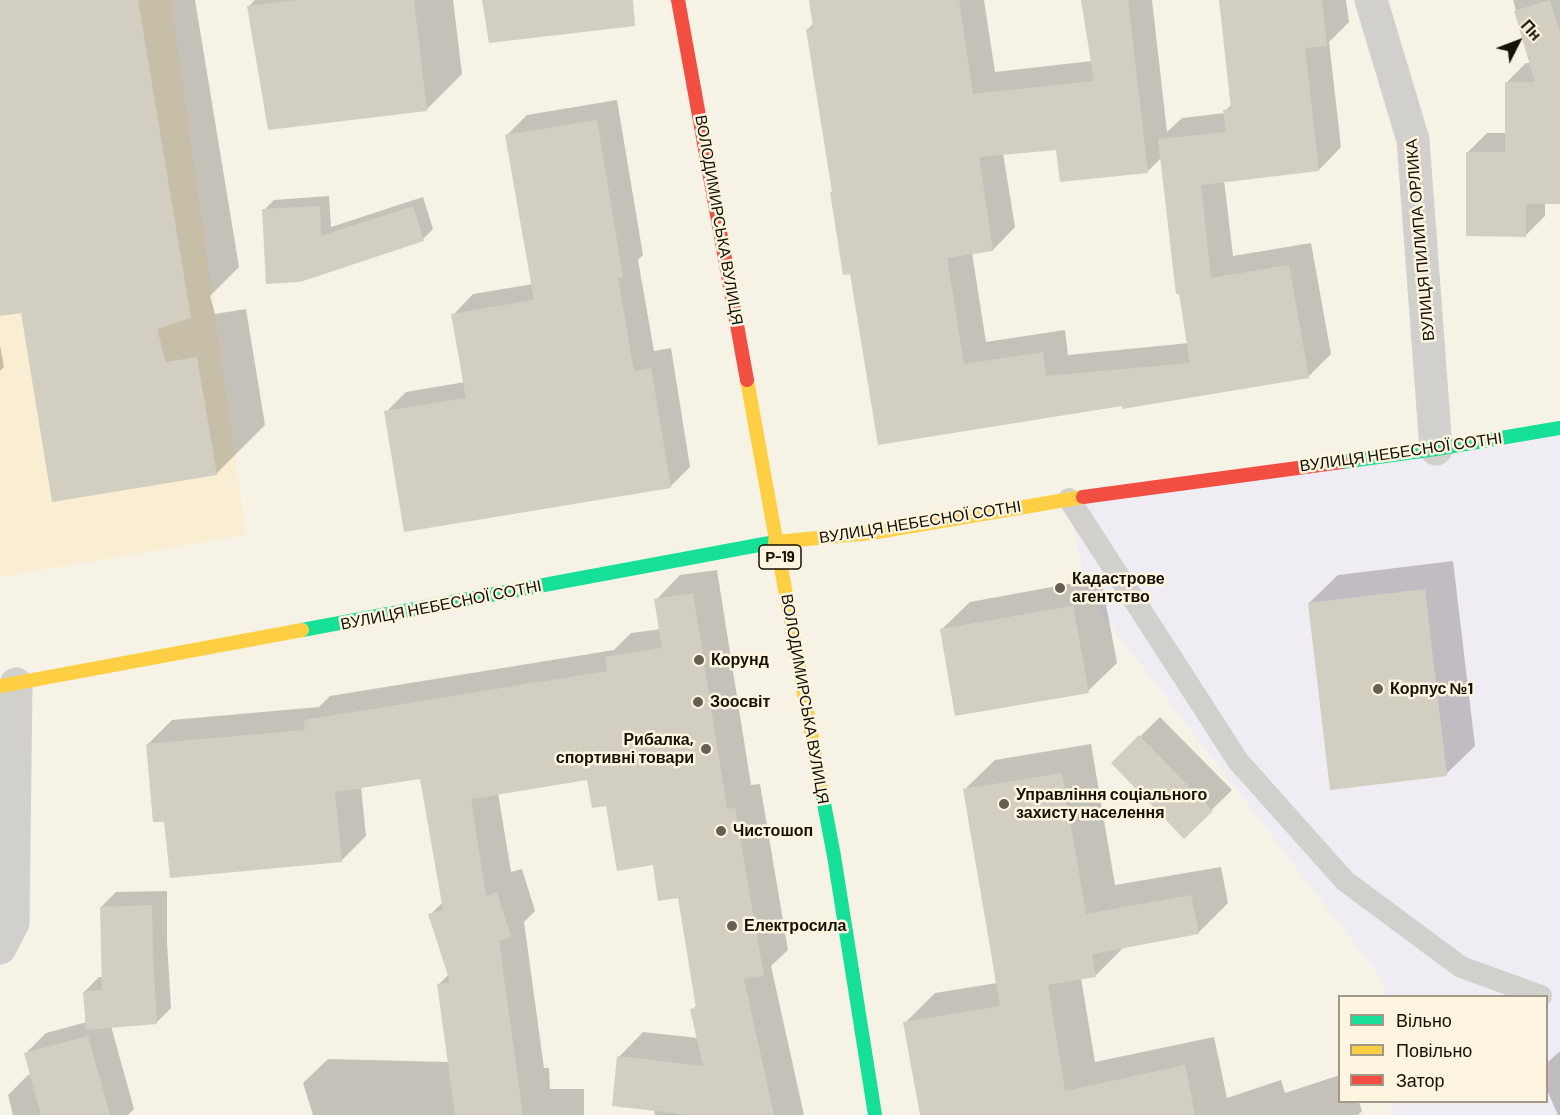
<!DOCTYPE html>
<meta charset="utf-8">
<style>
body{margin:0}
#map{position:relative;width:1560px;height:1115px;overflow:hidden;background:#f6f2e6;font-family:Barlow,sans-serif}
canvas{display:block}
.legend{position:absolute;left:1338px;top:995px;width:210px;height:108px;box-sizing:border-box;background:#fdf5df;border:2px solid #a19a88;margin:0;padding:8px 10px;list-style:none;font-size:18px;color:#161105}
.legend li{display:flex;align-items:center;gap:12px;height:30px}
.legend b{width:30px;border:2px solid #a19a88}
.north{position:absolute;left:1488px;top:12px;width:60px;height:60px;-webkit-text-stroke:4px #fdf5df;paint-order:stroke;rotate:48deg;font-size:16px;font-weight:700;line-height:24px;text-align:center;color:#161105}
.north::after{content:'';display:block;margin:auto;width:21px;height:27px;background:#161105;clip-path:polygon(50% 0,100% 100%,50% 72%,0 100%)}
</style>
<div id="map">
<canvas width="1560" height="1115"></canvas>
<ul class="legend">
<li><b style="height:8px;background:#16e098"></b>Вільно</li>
<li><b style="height:8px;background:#ffcf43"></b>Повільно</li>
<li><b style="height:8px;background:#f24e42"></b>Затор</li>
</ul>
<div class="north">Пн</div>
</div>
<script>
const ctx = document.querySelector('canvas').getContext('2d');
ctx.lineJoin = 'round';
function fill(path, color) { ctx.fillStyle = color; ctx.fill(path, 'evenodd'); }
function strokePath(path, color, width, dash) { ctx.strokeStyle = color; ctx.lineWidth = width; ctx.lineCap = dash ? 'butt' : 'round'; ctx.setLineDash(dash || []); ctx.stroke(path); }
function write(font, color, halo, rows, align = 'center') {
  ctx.font = font + ' Barlow,sans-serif'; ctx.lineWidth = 5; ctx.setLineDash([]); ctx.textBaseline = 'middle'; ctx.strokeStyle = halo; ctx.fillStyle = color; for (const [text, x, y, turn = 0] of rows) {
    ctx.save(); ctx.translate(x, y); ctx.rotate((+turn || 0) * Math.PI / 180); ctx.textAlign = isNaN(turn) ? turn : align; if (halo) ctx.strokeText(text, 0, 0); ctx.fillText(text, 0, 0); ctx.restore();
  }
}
fill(new Path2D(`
 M 0,0 L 171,0 L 246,535 L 0,577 Z`), '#f9eed1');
fill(new Path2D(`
 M 1560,428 L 1560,1115 L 1392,1115 L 1391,1102 L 1546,1102 L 1546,996 L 1384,996 L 1383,981 L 1086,593 L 1069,499 Z`), '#f0ecf3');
fill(new Path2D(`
 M 21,0 L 195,0 L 239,267 L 210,296 L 215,314 L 246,309 L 265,425 L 216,474 L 22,311 L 0,287 L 0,51 Z
 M 255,0 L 453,0 L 462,74 L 427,109 L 248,7 Z
 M 810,0 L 984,0 L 995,72 L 1092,61 L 1083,0 L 1152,0 L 1167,132 L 1182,118 L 1225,113 L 1225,111 L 1232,104 L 1221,0 L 1346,0 L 1349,22 L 1329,42 L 1341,147 L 1319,170 L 1224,180 L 1233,256 L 1311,243 L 1331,354 L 1308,377 L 879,443 L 851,272 L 833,191 L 807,30 L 814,23 ZM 1057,148 L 1147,172 L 1162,157 L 1189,343 L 1068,355 L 1065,330 L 986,342 L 972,253 L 993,250 L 1015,227 L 1003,153 Z
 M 1513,0 L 1560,0 L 1560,202 L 1545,202 L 1545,216 L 1526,235 L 1467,153 L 1487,133 L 1507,133 L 1506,83 L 1526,63 L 1531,63 Z
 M 617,100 L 643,255 L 638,260 L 654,351 L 671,348 L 690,467 L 670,487 L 386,412 L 406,392 L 465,382 L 453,315 L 473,294 L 533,284 L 507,135 L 527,115 Z
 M 329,196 L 331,227 L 423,197 L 433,229 L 423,239 L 300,280 L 264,210 L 274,200 Z
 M 0,345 L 4,367 L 0,371 Z
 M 1453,561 L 1475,746 L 1446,774 L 1309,603 L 1338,575 Z
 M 717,570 L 751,785 L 760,784 L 788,950 L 771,966 L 804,1115 L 655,1115 L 654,1109 L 619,1057 L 643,1032 L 698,1038 L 692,1010 L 697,1005 L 679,896 L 588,778 L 498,793 L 511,872 L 522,869 L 535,911 L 524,922 L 544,1068 L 549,1068 L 550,1089 L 584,1089 L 584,1115 L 313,1115 L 303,1083 L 328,1059 L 449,1062 L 439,984 L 449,974 L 430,915 L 443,902 L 422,777 L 361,787 L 366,836 L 341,861 L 165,820 L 148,744 L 172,720 L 319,707 L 330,696 L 614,650 L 631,633 L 661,629 L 656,600 L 680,575 Z
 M 1101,578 L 1117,663 L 1088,691 L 941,630 L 970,602 Z
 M 1160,717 L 1232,790 L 1184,837 L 1113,763 Z
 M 1091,744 L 1115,885 L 1221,867 L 1228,903 L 1198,933 L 1125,946 L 1096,975 L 1081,978 L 1095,1062 L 1214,1037 L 1227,1098 L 1281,1080 L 1285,1093 L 1340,1075 L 1340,1102 L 1359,1102 L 1362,1111 L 1358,1115 L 921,1115 L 905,1023 L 935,993 L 997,983 L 965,789 L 995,760 Z
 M 167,891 L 167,942 L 171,1008 L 156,1023 L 111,1026 L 134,1109 L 128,1115 L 13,1115 L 8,1095 L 28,1075 L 32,1074 L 26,1053 L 46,1033 L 87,1022 L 84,992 L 99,977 L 103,977 L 101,907 L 116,892 Z
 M 1559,1052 L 1560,1052 L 1560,1115 L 1558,1115 L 1546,1088 L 1546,1064 Z`), '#0003');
fill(new Path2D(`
 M 0,0 L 138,0 L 191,318 L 157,329 L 166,362 L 197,357 L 217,475 L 52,502 L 21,313 L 0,316 Z
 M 298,0 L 414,0 L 427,111 L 268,130 L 247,6 Z
 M 482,0 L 633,0 L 635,26 L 489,43 Z
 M 809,0 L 959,0 L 973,94 L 1094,81 L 1081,0 L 1128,0 L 1148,173 L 1060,182 L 1056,150 L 979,157 L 993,251 L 947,258 L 964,364 L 1043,352 L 1046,376 L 1190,363 L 1179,294 L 1176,294 L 1158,139 L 1226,132 L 1223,110 L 1231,109 L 1219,0 L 1322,0 L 1327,46 L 1305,48 L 1319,171 L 1201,185 L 1211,278 L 1289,265 L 1309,378 L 1122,409 L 1122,406 L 878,445 L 850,274 L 843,275 L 830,192 L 832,192 L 806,29 L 813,28 Z
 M 1550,0 L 1560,32 L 1560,204 L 1526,204 L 1526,237 L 1466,236 L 1466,152 L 1505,152 L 1505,82 L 1535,82 L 1514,11 Z
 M 597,120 L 623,277 L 618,278 L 634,371 L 651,368 L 671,488 L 404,532 L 384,411 L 466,398 L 451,314 L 534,300 L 505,135 Z
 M 320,206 L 321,236 L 413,206 L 424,241 L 300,282 L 266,284 L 262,209 Z
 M 1425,589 L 1447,776 L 1330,790 L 1308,603 Z
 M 693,593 L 727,809 L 735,808 L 760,954 L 764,976 L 744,979 L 774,1115 L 691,1115 L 612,1106 L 617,1056 L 703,1066 L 690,1009 L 696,1008 L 678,898 L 658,901 L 653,865 L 617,871 L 606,806 L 592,808 L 587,780 L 471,799 L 486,896 L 497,892 L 511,937 L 499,941 L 523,1115 L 455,1115 L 437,984 L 450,982 L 428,914 L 443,910 L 420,779 L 335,792 L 342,862 L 170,878 L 164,822 L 153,822 L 146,744 L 305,730 L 304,720 L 607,671 L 605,657 L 662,648 L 654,599 Z
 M 1073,606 L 1089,693 L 955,716 L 940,629 Z
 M 1139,735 L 1213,811 L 1184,839 L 1111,763 Z
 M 1062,773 L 1086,914 L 1191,895 L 1199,934 L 1092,954 L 1096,977 L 1048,985 L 1065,1091 L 1185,1065 L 1195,1115 L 920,1115 L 903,1022 L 1000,1006 L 963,789 Z
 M 152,905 L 153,958 L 157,1024 L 86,1030 L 83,992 L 102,990 L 100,907 Z
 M 88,1036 L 110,1115 L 41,1115 L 24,1053 Z`), '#d3cec2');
strokePath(new Path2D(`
 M 1069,499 L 1238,761 L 1345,881 L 1461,967 L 1541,996`), '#d2d0cc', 22);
strokePath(new Path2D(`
 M 1371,0 L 1413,140 L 1436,449
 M 0,948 L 13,923 L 16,684`), '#d2d0cc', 33);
strokePath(new Path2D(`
 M 1342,462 L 1436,449 L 1560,428
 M 302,630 L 775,542
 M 822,793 L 834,856 L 875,1115`), '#16e098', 14);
strokePath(new Path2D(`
 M 747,380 L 822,793
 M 775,542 L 871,533 L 1083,497
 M 0,686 L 302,630`), '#ffcf43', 14);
strokePath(new Path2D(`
 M 678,0 L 747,380
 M 1083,497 L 1342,462`), '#f24e42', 14);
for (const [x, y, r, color] of [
 [1060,588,6,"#646054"],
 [699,660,6,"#646054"],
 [1378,689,6,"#646054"],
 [698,702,6,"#646054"],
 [706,749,6,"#646054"],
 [1004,804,6,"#646054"],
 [721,831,6,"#646054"],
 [732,926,6,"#646054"]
]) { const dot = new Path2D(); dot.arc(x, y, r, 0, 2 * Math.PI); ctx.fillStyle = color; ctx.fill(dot); strokePath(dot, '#fdf5df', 2); }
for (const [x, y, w] of [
 [780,557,42]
]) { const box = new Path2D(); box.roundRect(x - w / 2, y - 12, w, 24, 4.5); ctx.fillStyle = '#fdf5df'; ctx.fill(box); strokePath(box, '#161105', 1.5); }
write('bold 15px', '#161105', null, [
 ["Р-19",780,557]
]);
write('16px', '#161105', '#fdf5df', [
 ["ВОЛОДИМИРСЬКА ВУЛИЦЯ",719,220,80],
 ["ВУЛИЦЯ ПИЛИПА ОРЛИКА",1420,240,-95],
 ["ВУЛИЦЯ НЕБЕСНОЇ СОТНІ",1401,452,-8],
 ["ВУЛИЦЯ НЕБЕСНОЇ СОТНІ",920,522,-9],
 ["ВУЛИЦЯ НЕБЕСНОЇ СОТНІ",441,605,-11],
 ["ВОЛОДИМИРСЬКА ВУЛИЦЯ",805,699,80]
]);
write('bold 16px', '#161105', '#fdf5df', [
 ["Кадастрове",1072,579],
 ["агентство",1072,597],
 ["Корунд",711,660],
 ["Корпус №1",1390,689],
 ["Зоосвіт",710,702],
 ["Рибалка,",694,740,"right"],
 ["спортивні товари",694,758,"right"],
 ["Управління соціального",1016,795],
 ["захисту населення",1016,813],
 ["Чистошоп",733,831],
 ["Електросила",744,926]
], 'left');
</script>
